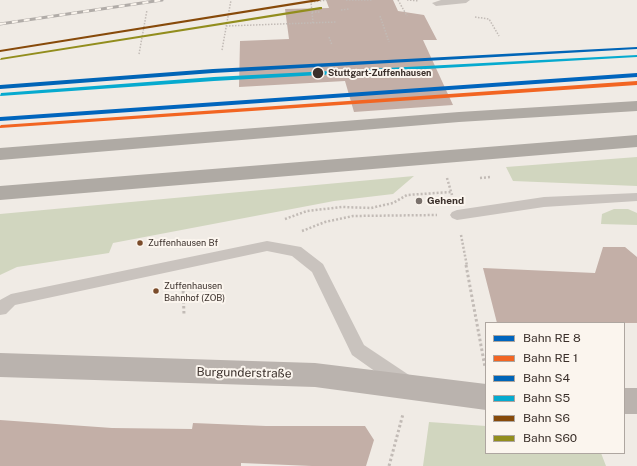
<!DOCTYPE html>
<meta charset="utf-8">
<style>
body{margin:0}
#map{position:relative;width:637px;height:466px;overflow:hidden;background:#f0ebe5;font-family:"Public Sans",sans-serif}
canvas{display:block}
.legend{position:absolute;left:485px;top:322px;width:140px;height:132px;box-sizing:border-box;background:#fbf5ee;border:1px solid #aea6a0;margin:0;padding:5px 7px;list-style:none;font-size:12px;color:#3b302b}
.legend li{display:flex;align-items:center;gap:8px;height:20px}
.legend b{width:20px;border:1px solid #aea6a0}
</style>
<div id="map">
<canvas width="637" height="466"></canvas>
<ul class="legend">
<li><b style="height:5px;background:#0065bd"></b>Bahn RE 8</li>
<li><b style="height:5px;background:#f26522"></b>Bahn RE 1</li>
<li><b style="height:5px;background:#0065b7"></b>Bahn S4</li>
<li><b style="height:5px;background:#06aacf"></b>Bahn S5</li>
<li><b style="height:5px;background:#874a0a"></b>Bahn S6</li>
<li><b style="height:5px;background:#928d1d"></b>Bahn S60</li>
</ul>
</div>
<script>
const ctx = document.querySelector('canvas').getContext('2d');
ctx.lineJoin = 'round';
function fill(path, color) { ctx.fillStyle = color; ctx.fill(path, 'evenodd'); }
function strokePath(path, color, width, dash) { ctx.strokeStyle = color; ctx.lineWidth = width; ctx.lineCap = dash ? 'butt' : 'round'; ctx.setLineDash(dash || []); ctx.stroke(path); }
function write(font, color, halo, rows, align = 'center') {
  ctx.font = font + ' "Public Sans",sans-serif'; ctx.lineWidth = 4; ctx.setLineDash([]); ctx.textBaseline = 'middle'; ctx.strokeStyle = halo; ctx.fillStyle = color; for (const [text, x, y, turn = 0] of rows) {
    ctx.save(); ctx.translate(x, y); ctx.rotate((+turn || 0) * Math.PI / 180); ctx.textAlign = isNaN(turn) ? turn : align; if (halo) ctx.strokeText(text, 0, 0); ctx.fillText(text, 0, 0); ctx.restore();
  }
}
fill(new Path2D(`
 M 637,157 L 637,186 L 513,181 L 506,167 Z
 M 414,176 L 393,194 L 334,201 L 113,243 L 109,253 L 17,267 L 0,275 L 0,214 Z
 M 614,209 L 628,209 L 637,213 L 637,225 L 601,224 L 602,214 Z
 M 429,422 L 486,426 L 486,453 L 601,453 L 606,466 L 423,466 Z`), '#d1d6bf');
fill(new Path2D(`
 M 326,0 L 393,0 L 398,11 L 424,15 L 437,40 L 423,40 L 453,105 L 354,112 L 345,81 L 239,87 L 240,41 L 289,39 L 285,9 L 329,8 Z
 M 603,247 L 625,247 L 637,257 L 637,323 L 497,323 L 483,268 L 595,273 Z
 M 0,420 L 112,428 L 192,429 L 193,423 L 266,426 L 365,426 L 374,440 L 366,466 L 312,466 L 241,463 L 241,466 L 0,466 Z`), '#c3afa7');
strokePath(new Path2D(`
 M 346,0 L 372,0
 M 398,0 L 407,16
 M 407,0 L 419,1
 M 341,10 L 349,9
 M 312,12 L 321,12
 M 380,16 L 389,42
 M 475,17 L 489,19 L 499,36
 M 313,23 L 311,2 L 328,0
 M 226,26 L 336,22
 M 329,37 L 332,45
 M 222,50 L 231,0
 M 139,54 L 147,10
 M 359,73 L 399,71
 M 367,101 L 376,101`), '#c2bbb6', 1.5, [1.5, 1.5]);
strokePath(new Path2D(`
 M 447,178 L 452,195
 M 480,178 L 491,177
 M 285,219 L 307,211 L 342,207 L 371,208 L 393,203 L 407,195 L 451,192
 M 302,231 L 325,222 L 353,216 L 437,215
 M 461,235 L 467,266`), '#c2bbb6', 2.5, [2, 2]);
strokePath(new Path2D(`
 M 466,265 L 485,367
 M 183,286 L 184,315
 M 389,466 L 403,414`), '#c2bbb6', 3, [2.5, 2.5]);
fill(new Path2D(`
 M 441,0 L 470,0 L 466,3 L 436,6 L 432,3 Z
 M 637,193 L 637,201 L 544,207 L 457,220 L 452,218 L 450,215 L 452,212 L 457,210 L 544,197 Z
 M 267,241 L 301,247 L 323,264 L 364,345 L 412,377 L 415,383 L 412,389 L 406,391 L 400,389 L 352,355 L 312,272 L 292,256 L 267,251 L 15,305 L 6,314 L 0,315 L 0,300 L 11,294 Z`), '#c9c3be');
fill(new Path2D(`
 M 0,353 L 315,363 L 486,384 L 486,410 L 315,387 L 0,377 Z
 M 624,388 L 637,388 L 637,414 L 624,414 Z`), '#bab3ae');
fill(new Path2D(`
 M 637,101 L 637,111 L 459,122 L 0,160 L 0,148 L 459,112 Z
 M 637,135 L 637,147 L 0,200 L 0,186 Z`), '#afaaa4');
const rail = new Path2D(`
 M 0,24 L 162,0`);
strokePath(rail, '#b1aca8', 3);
strokePath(rail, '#fbf5ee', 2, [6]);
fill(new Path2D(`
 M 637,73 L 637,77 L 0,121 L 0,117 Z`), '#0065bd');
fill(new Path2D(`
 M 637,81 L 637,85 L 0,128 L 0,126 L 1,125 Z`), '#f26522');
fill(new Path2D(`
 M 637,47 L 637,49 L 213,73 L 0,89 L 0,85 L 213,69 Z`), '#0065b7');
fill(new Path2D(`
 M 637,55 L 637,57 L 214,81 L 0,96 L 1,93 L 214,77 Z`), '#06aacf');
fill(new Path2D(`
 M 311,0 L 321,0 L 319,1 L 0,52 L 0,50 Z`), '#874a0a');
fill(new Path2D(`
 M 320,7 L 322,7 L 322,9 L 0,60 L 1,58 Z`), '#928d1d');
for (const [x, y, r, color] of [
 [318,73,6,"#3b302b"],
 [419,201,4,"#7a716c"],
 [140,243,3.5,"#7a4b2a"],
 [156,291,3.5,"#7a4b2a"]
]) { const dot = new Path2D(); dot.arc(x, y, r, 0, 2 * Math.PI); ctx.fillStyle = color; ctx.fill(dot); strokePath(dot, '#fbf5ee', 1.5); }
write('bold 9px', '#3b302b', '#fbf5ee', [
 ["Stuttgart-Zuffenhausen",328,73]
], 'left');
write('9px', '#3b302b', '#fbf5ee', [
 ["Zuffenhausen Bf",148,243],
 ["Zuffenhausen",164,286],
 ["Bahnhof (ZOB)",164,298]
], 'left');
write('bold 10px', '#3b302b', '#fbf5ee', [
 ["Gehend",427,201]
], 'left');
write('12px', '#3b302b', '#fbf5ee', [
 ["Burgunderstraße",244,373,1]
]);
</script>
